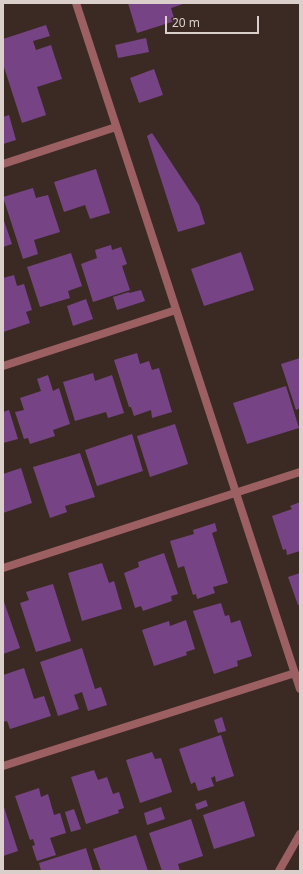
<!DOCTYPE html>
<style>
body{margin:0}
#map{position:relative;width:303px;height:874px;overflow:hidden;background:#3b2a24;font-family:"Noto Sans",sans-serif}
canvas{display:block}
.frame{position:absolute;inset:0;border:4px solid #dacfca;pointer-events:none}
.scale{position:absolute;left:165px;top:16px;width:94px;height:18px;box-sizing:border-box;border:2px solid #dacfca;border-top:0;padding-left:5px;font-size:12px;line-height:14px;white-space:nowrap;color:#dacfca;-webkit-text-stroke:3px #3b2a24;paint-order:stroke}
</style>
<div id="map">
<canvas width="303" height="874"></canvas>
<div class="frame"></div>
<div class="scale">20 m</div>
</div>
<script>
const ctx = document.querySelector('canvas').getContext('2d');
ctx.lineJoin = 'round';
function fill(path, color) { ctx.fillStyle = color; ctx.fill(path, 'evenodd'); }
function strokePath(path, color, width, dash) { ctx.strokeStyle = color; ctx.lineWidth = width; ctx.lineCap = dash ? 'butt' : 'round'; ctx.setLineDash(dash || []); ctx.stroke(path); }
fill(new Path2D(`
 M 128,3 L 186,3 L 171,8 L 175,21 L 137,33 Z
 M 46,25 L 50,36 L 33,41 L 36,50 L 51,45 L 62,79 L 37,87 L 46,115 L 22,123 L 3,64 L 3,39 Z
 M 146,38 L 149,52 L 118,58 L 115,45 Z
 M 154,69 L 163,95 L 139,103 L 130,78 Z
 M 9,115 L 16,140 L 3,144 L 3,117 Z
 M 152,133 L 199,205 L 205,224 L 178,232 L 147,136 Z
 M 96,169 L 110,213 L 90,219 L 85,205 L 64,212 L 54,182 Z
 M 33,188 L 36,198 L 48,195 L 60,232 L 34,240 L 38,254 L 23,259 L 3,197 Z
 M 3,218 L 12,244 L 3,247 Z
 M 111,245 L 112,250 L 121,247 L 127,264 L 122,266 L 130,290 L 93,302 L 81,264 L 97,258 L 95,250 Z
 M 241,252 L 254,290 L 204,306 L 191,269 Z
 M 71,253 L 82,286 L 68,291 L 70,298 L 40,307 L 27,267 Z
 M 14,275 L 17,286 L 24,284 L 32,310 L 26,312 L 30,323 L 3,332 L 3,278 Z
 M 141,290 L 145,301 L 117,310 L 113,297 L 129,292 L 129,293 Z
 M 86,299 L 93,319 L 73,326 L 67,306 Z
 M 137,353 L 140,364 L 149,361 L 152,370 L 159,368 L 172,412 L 152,418 L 151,410 L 134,416 L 131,407 L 129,407 L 114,360 Z
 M 300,358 L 300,408 L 296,410 L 281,364 Z
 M 93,373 L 95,381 L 112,375 L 124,413 L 108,418 L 106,412 L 75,421 L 63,382 Z
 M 48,375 L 53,391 L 59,388 L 70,424 L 53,430 L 55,436 L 30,444 L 28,438 L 24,439 L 15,412 L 24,410 L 20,398 L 41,391 L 37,379 Z
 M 286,386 L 299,428 L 247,444 L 233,403 Z
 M 9,410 L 18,439 L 3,443 L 3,412 Z
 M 175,424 L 188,464 L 150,477 L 137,436 Z
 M 132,434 L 143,471 L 97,486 L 85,450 Z
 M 80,453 L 95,497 L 65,506 L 67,512 L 50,518 L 33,467 Z
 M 21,468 L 32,503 L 3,513 L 3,474 Z
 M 300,502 L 300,551 L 287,555 L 286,549 L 283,550 L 272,516 L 292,509 L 290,506 Z
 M 215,523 L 217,531 L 212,533 L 228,583 L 213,587 L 215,593 L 197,599 L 196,594 L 193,595 L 184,566 L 178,568 L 170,541 L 194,534 L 193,530 Z
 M 164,553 L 178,594 L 171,596 L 172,601 L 143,611 L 141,606 L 135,608 L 124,573 L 139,567 L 138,562 Z
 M 102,563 L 109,583 L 114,581 L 122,609 L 82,621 L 68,573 Z
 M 300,573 L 300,604 L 298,605 L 288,577 Z
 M 53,584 L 71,641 L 36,652 L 20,603 L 29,600 L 26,592 Z
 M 3,599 L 20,648 L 3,654 Z
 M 221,603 L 225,616 L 229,615 L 231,623 L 240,620 L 252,656 L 237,661 L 238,666 L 214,674 L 193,611 Z
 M 186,620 L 195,649 L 186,652 L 187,655 L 154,666 L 142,630 L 169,621 L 170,626 Z
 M 82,648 L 95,689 L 101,687 L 107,705 L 88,711 L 82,692 L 74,695 L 79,709 L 58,716 L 40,662 Z
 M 24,668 L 34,699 L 44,696 L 51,716 L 10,729 L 7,721 L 3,722 L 3,675 Z
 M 222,717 L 226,731 L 218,733 L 214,720 Z
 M 221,735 L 234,776 L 216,782 L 215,776 L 211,778 L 214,786 L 198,791 L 195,782 L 191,784 L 179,749 Z
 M 152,752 L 155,759 L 161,758 L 172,792 L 140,803 L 126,760 Z
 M 94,770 L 98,780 L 107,777 L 113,794 L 119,792 L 124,808 L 118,810 L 119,813 L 86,824 L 71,777 Z
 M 39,788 L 41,797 L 48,794 L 54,815 L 60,813 L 66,833 L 50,838 L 56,855 L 37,861 L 32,846 L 35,845 L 33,839 L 30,840 L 15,796 Z
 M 206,800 L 208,806 L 197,810 L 195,804 Z
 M 244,801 L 255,836 L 214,849 L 203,815 Z
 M 3,804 L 18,851 L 3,856 Z
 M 161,807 L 165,819 L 147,825 L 144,813 Z
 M 74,809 L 81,829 L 71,832 L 65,812 Z
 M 191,819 L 203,856 L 178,864 L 180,871 L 162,871 L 149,833 Z
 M 136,835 L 148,871 L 101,871 L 93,849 Z
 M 86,848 L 93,871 L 41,871 L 39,863 Z`), '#764484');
strokePath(new Path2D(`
 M 76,3 L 300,689
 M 3,164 L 116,127
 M 3,366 L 176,310
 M 3,568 L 300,472
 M 3,766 L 295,673
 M 279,871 L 300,834`), '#9c6062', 8);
</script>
